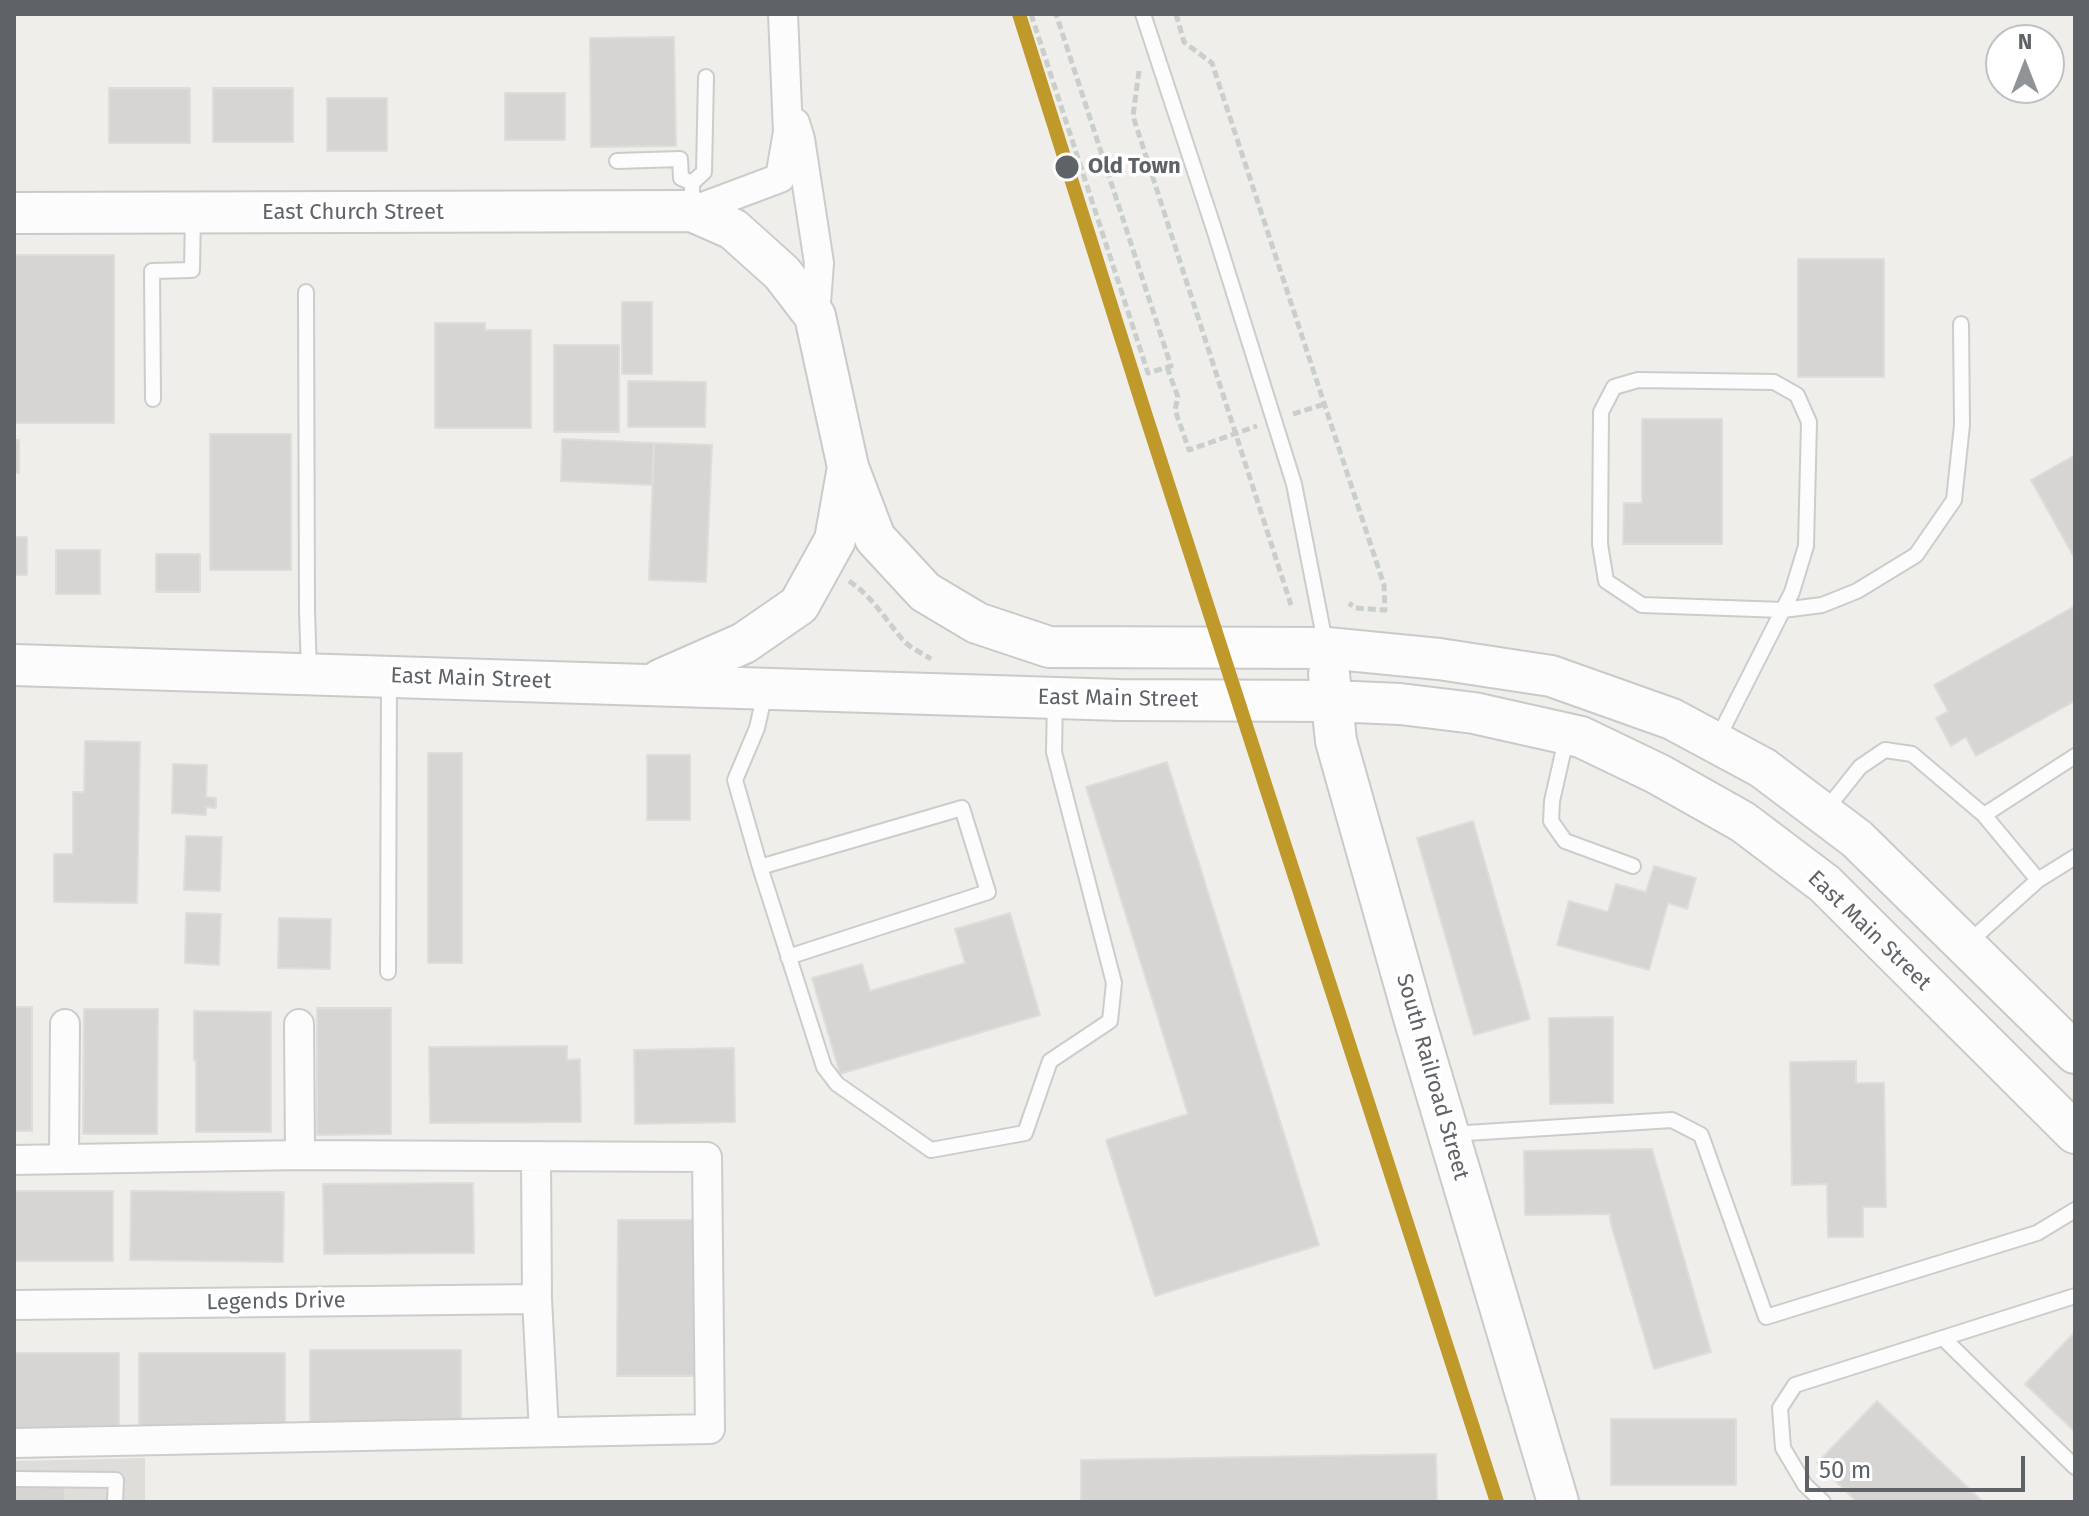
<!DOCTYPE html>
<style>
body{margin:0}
#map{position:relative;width:2089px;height:1516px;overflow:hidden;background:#efeeea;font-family:"Fira Sans",sans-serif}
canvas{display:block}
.frame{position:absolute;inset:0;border:16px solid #5f6368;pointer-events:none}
.north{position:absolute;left:1985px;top:24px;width:80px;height:80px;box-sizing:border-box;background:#fff;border:2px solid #bfc1c3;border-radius:50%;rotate:0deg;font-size:22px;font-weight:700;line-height:32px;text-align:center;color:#5f6368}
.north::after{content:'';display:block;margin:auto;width:28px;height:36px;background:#919496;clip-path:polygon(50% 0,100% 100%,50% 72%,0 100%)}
.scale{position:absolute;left:1805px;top:1456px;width:220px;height:36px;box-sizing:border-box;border:4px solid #5f6368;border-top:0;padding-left:10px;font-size:24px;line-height:28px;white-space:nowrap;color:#5f6368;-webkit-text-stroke:6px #fff;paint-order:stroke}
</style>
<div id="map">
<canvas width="2089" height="1516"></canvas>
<div class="frame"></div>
<div class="north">N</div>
<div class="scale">50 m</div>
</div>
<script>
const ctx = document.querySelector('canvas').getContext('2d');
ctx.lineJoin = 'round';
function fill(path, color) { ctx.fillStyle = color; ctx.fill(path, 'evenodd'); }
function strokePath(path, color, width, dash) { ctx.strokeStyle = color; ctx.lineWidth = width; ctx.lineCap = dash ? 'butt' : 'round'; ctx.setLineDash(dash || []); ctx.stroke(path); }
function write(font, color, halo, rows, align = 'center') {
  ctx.font = font + ' "Fira Sans",sans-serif'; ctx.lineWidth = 7; ctx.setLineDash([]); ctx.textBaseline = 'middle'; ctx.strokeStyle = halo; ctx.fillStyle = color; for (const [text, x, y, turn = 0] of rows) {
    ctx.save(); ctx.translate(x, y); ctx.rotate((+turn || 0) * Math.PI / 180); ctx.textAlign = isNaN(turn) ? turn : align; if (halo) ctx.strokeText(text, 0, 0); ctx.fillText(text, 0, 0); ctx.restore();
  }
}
fill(new Path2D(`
 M 145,1458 L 145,1502 L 14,1502 L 14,1461 Z`), '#dfddda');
const building = new Path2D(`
 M 674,37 L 676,146 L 591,147 L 590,38 Z
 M 109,88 L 190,88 L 190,143 L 109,143 Z
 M 213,88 L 293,88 L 293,142 L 213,142 Z
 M 505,93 L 565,93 L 565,140 L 505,140 Z
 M 327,98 L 387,98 L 387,151 L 327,151 Z
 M 14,255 L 114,255 L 114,423 L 14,423 Z
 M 1798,259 L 1884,259 L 1884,377 L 1798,377 Z
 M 622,302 L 652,302 L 652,374 L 622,374 Z
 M 435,323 L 485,323 L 485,330 L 531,330 L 531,428 L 435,428 Z
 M 554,345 L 619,345 L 619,432 L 554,432 Z
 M 628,381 L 706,382 L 705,427 L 628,427 Z
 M 1642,419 L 1722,419 L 1722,544 L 1623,544 L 1624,503 L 1642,503 Z
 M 210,434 L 291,434 L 291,570 L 210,570 Z
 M 562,439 L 654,443 L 652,485 L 561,481 Z
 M 14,440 L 19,440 L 19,473 L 14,473 Z
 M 654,443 L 712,445 L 706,582 L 649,580 Z
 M 2075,455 L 2075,559 L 2031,480 Z
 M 14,537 L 27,537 L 27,575 L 14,575 Z
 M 56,550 L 100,550 L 100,594 L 56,594 Z
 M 156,554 L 200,554 L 200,592 L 156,592 Z
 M 2075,606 L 2075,701 L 1976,756 L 1966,737 L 1951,746 L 1936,718 L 1948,711 L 1934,685 Z
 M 85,741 L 140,742 L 137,903 L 54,902 L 54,854 L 73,854 L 73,792 L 84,792 Z
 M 428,753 L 462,753 L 462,963 L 428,963 Z
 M 647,755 L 690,755 L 690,820 L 647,820 Z
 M 1167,762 L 1319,1245 L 1155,1296 L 1106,1140 L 1188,1114 L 1086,787 Z
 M 173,764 L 207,765 L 206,797 L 216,798 L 216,808 L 206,807 L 206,815 L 172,813 Z
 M 1473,821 L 1530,1019 L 1474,1035 L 1417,838 Z
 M 186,836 L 222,837 L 220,891 L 184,890 Z
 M 1654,866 L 1696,878 L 1687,909 L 1668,903 L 1649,970 L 1557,945 L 1569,901 L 1608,912 L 1616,884 L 1646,892 Z
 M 186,913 L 221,914 L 219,965 L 185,963 Z
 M 1010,913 L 1040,1015 L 840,1074 L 812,978 L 862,964 L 870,991 L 965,963 L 955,929 Z
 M 279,918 L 331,919 L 330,969 L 278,968 Z
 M 14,1007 L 32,1007 L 32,1131 L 14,1131 Z
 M 317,1008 L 391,1008 L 391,1134 L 317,1135 Z
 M 84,1009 L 158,1009 L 157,1134 L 83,1134 Z
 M 194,1011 L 271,1012 L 271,1132 L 196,1132 L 196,1060 L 194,1060 Z
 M 1613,1017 L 1613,1103 L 1550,1104 L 1549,1018 Z
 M 567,1046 L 567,1060 L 580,1059 L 581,1122 L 430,1123 L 429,1047 Z
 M 734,1048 L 735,1122 L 635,1124 L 634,1050 Z
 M 1856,1061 L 1856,1083 L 1884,1083 L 1886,1207 L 1863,1207 L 1863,1237 L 1828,1237 L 1827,1184 L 1792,1185 L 1790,1062 Z
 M 1652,1149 L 1711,1352 L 1654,1369 L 1610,1221 L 1610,1214 L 1525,1215 L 1524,1151 Z
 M 473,1183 L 474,1253 L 324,1254 L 323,1184 Z
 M 14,1191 L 113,1191 L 113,1261 L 14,1261 Z
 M 131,1191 L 284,1192 L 283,1262 L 130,1260 Z
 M 618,1220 L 699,1220 L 699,1376 L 617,1376 Z
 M 2075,1332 L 2075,1432 L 2025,1384 Z
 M 310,1350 L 461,1350 L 461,1425 L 310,1425 Z
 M 14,1353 L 119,1353 L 119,1431 L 14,1431 Z
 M 139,1353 L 285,1353 L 285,1429 L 139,1429 Z
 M 1877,1401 L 1983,1502 L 1857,1502 L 1817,1463 Z
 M 1611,1419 L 1736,1419 L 1736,1485 L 1611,1485 Z
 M 1436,1454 L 1437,1502 L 1081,1502 L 1081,1460 Z
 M 14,1486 L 65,1486 L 65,1502 L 14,1502 Z`);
fill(building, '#d6d5d3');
strokePath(building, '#deddd9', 2);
const lane = new Path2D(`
 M 1143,14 L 1214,229 L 1294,484 L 1326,647
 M 617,161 L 680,159 L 681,178 L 692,183
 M 692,207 L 692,183 L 704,172 L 706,77
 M 306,292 L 307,610 L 309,674
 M 153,399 L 152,271 L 192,270 L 193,214
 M 765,692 L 757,728 L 735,780 L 760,867 L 824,1067 L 837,1084 L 931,1150 L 1025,1133 L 1050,1061 L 1110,1021 L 1114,983 L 1054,752 L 1055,699
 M 1567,735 L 1552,801 L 1551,821 L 1565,841 L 1633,866
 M 1716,742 L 1792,592 L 1806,546 L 1809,422 L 1797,395 L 1774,382 L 1638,380 L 1614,387 L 1601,412 L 1600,544 L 1606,581 L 1642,605 L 1783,610 L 1822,605 L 1857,591 L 1916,555 L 1954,500 L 1962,425 L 1961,324
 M 1825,811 L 1860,767 L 1885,750 L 1912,754 L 1984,815 L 2075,756
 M 1984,815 L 2038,880
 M 760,867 L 962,808 L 988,892 L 788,957
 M 1968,943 L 2038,880 L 2075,857
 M 388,972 L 389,680
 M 1451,1134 L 1672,1120 L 1701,1135 L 1766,1317 L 2037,1233 L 2075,1210
 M 1943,1338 L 2075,1467
 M 14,1479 L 116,1480 L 115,1502
 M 1823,1502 L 1805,1485 L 1783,1448 L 1780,1408 L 1795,1385 L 2075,1296`);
const street = new Path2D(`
 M 795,123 L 800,139 L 819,263 L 815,316
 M 692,211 L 780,178 L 788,132 L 783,14
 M 536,1157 L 537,1299 L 544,1432
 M 64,1159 L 65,1024
 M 14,1160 L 300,1155 L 299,1024
 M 14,1305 L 537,1299
 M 14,1443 L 710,1429 L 707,1157 L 300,1155`);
const secondary = new Path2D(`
 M 14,213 L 692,211 L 733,229 L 782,273 L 815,316 L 848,467 L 835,540 L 799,605 L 744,643 L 660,680
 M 848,467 L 875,538 L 925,592 L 977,623 L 1049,647 L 1327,648 L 1439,659 L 1551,676 L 1672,719 L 1763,768 L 1857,839 L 2075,1053
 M 14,665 L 1120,700 L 1332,701 L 1400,704 L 1474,713 L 1581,737 L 1658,774 L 1743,822 L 1825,884 L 2075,1133
 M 1329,674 L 1336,741 L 1415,1021 L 1558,1502`);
strokePath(lane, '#cbcccc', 18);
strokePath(street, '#cbcccc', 32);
strokePath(secondary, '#cacacb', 44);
strokePath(new Path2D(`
 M 1031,14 L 1148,373 L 1171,366 L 1056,14
 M 1176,14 L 1184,42 L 1212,63 L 1384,585 L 1385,610 L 1355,608 L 1349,603
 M 1139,71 L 1133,116 L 1291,605
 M 1167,367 L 1178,397 L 1175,410 L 1189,450 L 1257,426
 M 1293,414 L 1325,404
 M 849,581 C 873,597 885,619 903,640 C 910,648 922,653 931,659`), '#cacfcc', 5, [8, 4]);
strokePath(lane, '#fdfcfc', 14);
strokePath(street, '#fdfcfc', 28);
strokePath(secondary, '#fdfcfc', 40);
strokePath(new Path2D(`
 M 1019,14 L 1145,413 L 1497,1502`), '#bf9a2a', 14);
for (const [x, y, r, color] of [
 [1067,167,13,"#5f6368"]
]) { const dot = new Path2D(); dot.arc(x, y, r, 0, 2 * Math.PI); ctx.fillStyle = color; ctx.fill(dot); strokePath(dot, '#fff', 3); }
write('bold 22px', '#5f6368', '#fff', [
 ["Old Town",1088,167]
], 'left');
write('22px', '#5f6368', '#fff', [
 ["East Church Street",353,213],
 ["East Main Street",471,679,2],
 ["East Main Street",1118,699,1],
 ["East Main Street",1869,931,44],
 ["South Railroad Street",1432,1077,74],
 ["Legends Drive",276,1302,-1]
]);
</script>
